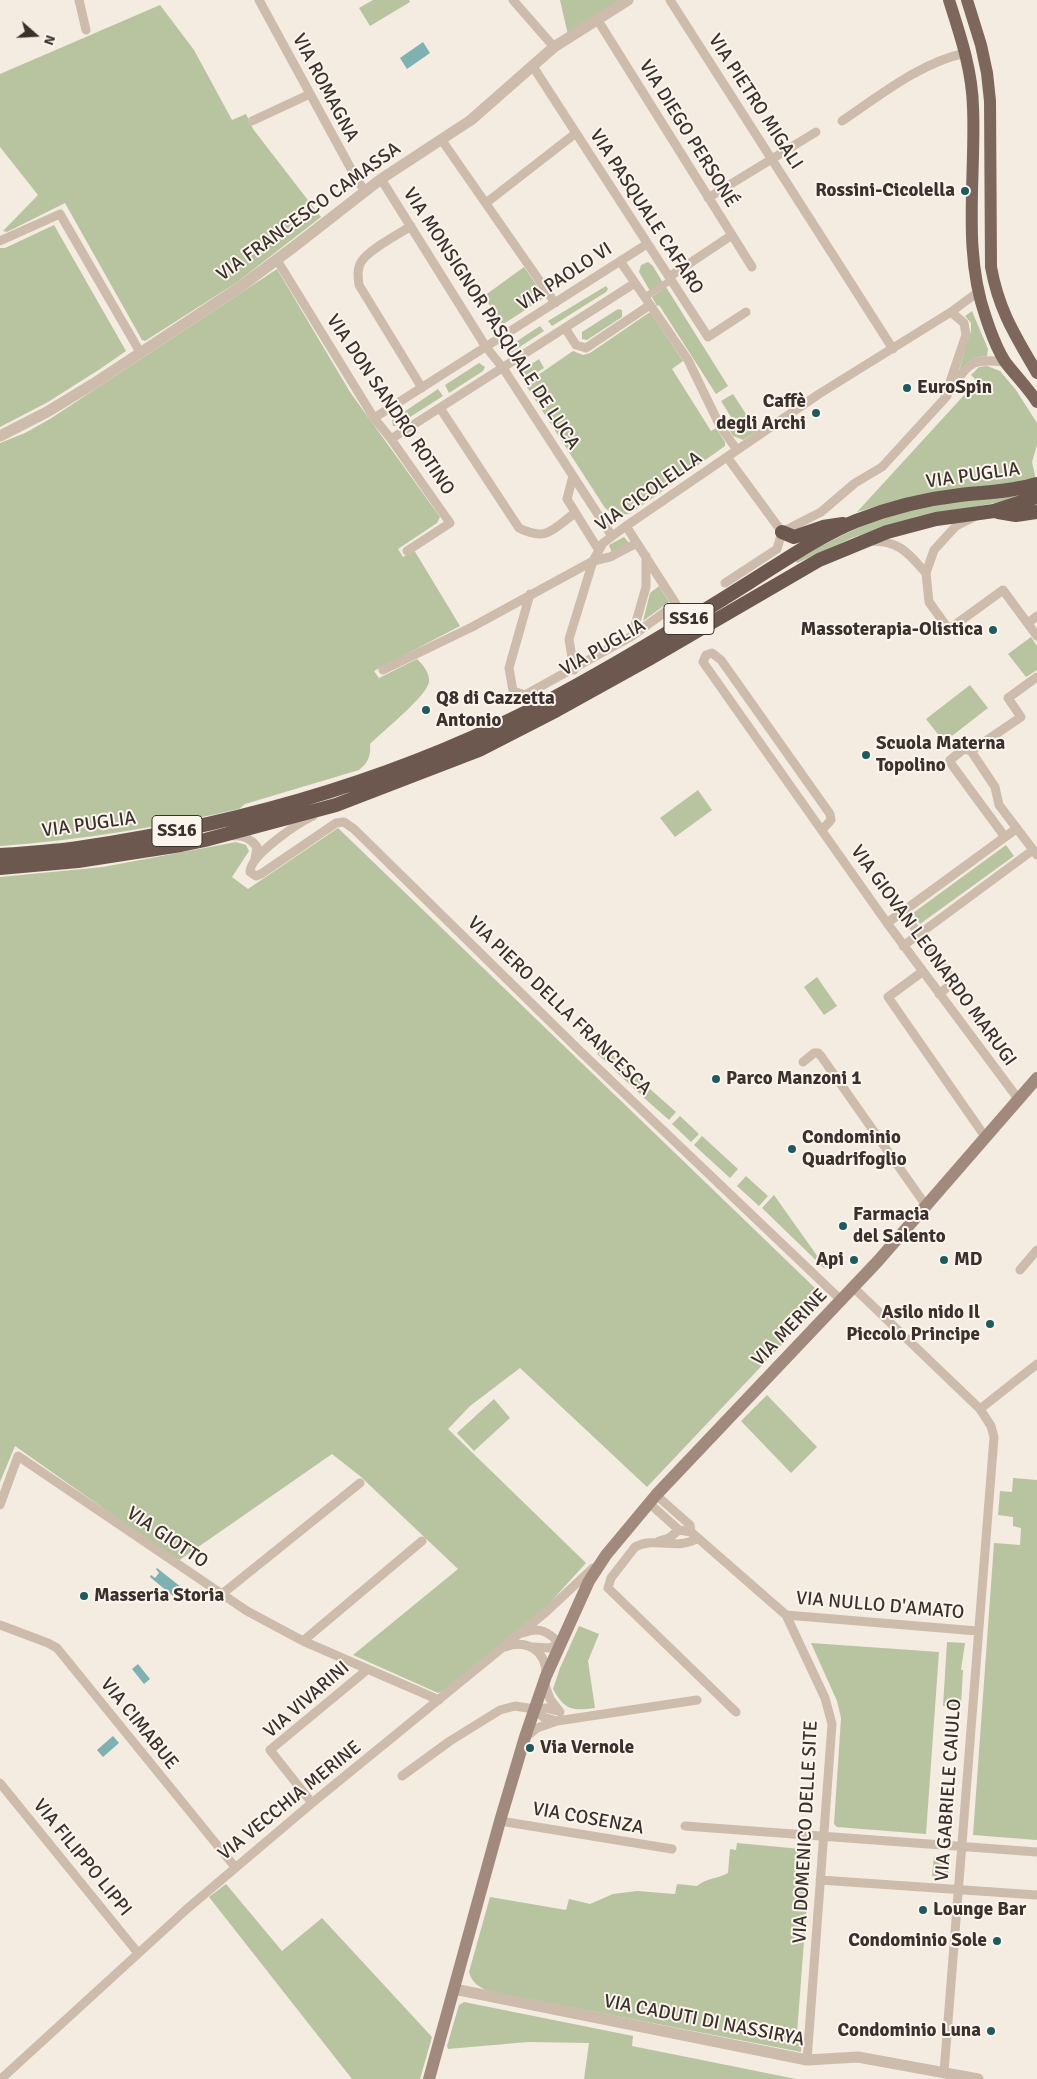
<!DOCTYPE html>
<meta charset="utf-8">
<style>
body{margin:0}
#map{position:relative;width:1037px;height:2079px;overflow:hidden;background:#f4ebe1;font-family:Signika,sans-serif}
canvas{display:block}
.north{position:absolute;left:10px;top:10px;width:50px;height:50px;-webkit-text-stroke:4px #fbf5ee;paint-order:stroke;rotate:109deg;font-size:14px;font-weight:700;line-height:20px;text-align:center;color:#3b302b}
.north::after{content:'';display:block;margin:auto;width:18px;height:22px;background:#3b302b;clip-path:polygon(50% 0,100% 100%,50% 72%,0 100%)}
</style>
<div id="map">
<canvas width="1037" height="2079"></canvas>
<div class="north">N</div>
</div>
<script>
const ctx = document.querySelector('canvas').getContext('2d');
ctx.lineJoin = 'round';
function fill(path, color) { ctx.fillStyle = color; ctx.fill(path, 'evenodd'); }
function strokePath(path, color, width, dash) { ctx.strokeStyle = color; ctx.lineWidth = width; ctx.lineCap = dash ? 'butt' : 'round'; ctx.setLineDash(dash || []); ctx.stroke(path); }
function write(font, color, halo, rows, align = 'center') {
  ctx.font = font + ' Signika,sans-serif'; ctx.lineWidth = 4; ctx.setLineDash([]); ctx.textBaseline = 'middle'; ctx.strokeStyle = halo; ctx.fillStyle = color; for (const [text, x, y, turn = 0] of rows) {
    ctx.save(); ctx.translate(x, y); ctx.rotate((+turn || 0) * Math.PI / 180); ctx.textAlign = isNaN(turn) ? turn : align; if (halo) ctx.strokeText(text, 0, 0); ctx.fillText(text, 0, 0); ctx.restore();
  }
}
fill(new Path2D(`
 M 373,0 L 409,0 L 410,2 L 370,26 L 359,8 Z
 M 560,0 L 621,0 L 568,35 Z
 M 160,5 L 194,50 L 232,120 L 246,114 L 253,129 L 321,217 L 236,283 L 145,341 L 142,340 L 65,203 L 7,232 L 3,231 L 38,195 L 0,147 L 0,74 Z
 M 54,225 L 126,351 L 100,369 L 48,402 L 0,427 L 0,248 L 5,248 Z
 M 648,262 L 653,266 L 663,283 L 650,291 L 639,272 L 641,265 Z
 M 524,267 L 545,297 L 502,325 L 484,296 Z
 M 277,269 L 350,392 L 440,517 L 437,523 L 398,549 L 403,557 L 414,550 L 460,626 L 374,671 L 379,678 L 417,659 C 423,665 430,673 429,682 C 427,696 382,732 370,744 C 371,756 368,763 359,770 L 245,804 L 239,809 C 160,827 81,840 0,846 L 0,443 L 25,433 L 50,419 Z
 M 606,286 L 608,289 L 606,292 L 552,326 L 548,321 Z
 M 666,287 L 728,386 L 716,394 L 659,305 L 657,306 L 652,297 Z
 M 618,309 L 622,310 L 622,317 L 587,340 L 582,339 L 582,332 Z
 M 972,311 L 988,349 L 987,356 C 971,357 965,363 957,377 L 971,331 L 971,323 L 965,316 Z
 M 650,312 L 683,361 L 672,369 L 711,431 L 716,428 L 725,442 L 725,446 L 680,478 L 672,467 L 666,472 L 674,483 L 631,513 C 621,516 613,515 605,508 L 525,384 L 573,351 L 583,355 L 590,353 Z
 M 540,326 L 544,331 L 509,354 L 506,354 L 505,349 Z
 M 539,359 L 544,368 L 528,378 L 522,378 L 520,375 L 521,371 Z
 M 479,363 L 485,367 L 483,371 L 449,393 L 445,385 Z
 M 987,366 L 1000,371 L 1016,390 L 1037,423 L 1037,445 L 1032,462 L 1036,480 L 906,498 L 857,512 L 977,381 L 971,375 L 979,367 Z
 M 438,389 L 443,396 L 396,426 L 393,426 L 392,420 Z
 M 733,394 L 757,431 L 743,440 L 733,436 L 724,422 L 731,417 L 721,401 Z
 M 1037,492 L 1000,502 L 921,517 L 883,527 L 852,538 L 797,563 L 796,561 C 836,536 883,514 930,505 C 965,499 1002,496 1037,492 Z
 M 624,537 L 630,544 L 612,553 L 609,545 Z
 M 659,586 L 669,602 L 643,621 L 650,593 Z
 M 1031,637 L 1037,646 L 1037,670 L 1026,677 L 1008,654 Z
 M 970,685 L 988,708 L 944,742 L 926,719 Z
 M 698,790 L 712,810 L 675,837 L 660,818 Z
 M 338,828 L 815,1288 L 814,1291 L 824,1300 L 647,1487 L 520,1368 L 470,1406 L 448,1429 L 586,1563 L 547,1606 L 443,1691 L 438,1693 L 353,1655 L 458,1569 L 360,1476 L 332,1454 L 178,1561 L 15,1446 L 0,1482 L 0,877 L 103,867 L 236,842 L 246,845 L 249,851 L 232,877 L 248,889 Z
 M 1006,845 L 1014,856 L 920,924 L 913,913 Z
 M 817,977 L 837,1006 L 824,1015 L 804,987 Z
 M 603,1046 L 616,1058 L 610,1065 L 597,1054 Z
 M 619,1061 L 647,1087 L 640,1094 L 612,1068 Z
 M 650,1089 L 676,1112 L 669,1120 L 643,1097 Z
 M 680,1116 L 699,1134 L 691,1142 L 672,1124 Z
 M 702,1136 L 738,1169 L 730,1178 L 694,1145 Z
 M 746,1176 L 768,1196 L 759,1206 L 737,1186 Z
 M 774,1195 L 825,1267 L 824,1268 L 762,1208 Z
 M 767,1395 L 817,1447 L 791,1473 L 741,1421 Z
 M 494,1399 L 510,1418 L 474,1451 L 457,1433 Z
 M 1013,1478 L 1037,1480 L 1037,1840 L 973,1835 L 994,1543 L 1020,1545 L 1021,1528 L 1013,1526 L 1013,1517 L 998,1515 L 1000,1491 L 1012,1492 Z
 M 579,1626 L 599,1634 L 588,1661 L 595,1708 C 571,1711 565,1710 553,1689 L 560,1668 Z
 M 947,1642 L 965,1643 L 961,1670 L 963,1670 L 961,1705 L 959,1707 L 943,1706 Z
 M 811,1643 L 939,1652 L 926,1834 L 837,1827 L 834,1824 L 841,1718 L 837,1701 Z
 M 737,1843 L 811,1850 L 797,2033 L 802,2035 L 801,2052 L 488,1991 C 478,1986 472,1983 469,1972 L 490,1897 L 566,1910 L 569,1899 L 590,1904 L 613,1894 L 637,1891 L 675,1894 L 677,1884 L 697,1886 C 706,1878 717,1879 728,1873 L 730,1849 L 736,1850 Z
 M 934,1856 L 949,1857 L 948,1878 L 932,1876 Z
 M 226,1884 L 282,1951 L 322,1918 L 432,2037 L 420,2079 L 352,2079 L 209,1897 Z
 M 464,2002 L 633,2036 L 632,2046 L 796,2079 L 584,2079 L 589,2043 L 528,2042 L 448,2049 L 447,2046 L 459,2005 Z`), '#b8c4a0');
fill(new Path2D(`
 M 423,42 L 430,53 L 407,69 L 400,58 Z
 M 157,1568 L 181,1587 L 173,1596 L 150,1577 L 151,1575 L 155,1578 L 159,1573 L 156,1569 Z
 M 138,1664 L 150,1679 L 144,1684 L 132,1669 Z
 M 113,1736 L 119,1743 L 103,1757 L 97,1750 Z`), '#7fb0b2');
strokePath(new Path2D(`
 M 645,297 L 671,280`), '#cdbbac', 7);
strokePath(new Path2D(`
 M 79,0 L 86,30
 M 259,0 L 356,178 L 365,191
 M 513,0 L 554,47
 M 670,0 L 893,349
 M 597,19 L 752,267
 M 532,65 L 708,337 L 746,312
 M 252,121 L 310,94
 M 842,121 C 879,96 921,62 966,53
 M 441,139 L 555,303
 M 381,179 L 486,347 L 503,368 L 612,536
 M 708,198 L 816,132
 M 486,203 L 576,133
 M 411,226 C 398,235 369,249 361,262 C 357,269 358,277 359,285 L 422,388
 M 0,241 L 60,214 L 140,352
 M 277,260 L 374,418 L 391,439 L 450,523 L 407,551
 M 620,261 L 688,360 L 720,426 L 737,450
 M 669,277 L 732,235
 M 565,328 L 576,345 L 586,348 L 650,305
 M 950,391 C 969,363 970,358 1005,362
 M 440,408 L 519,528 C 547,542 553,529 575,513
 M 374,418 L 647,244
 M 391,439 L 635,283
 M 727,457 L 782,532
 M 573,476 L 567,499 L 598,549
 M 974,517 L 956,526 L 934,550 L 926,573 L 929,602 L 947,627 L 952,627 L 1003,590 L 1037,636
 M 782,532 L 821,512 L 855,483 L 882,467 L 947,396 L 951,379 L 966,335 L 964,323 L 951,312
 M 871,541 C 900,541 908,553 926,573
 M 725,583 L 777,549 L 782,532
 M 530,594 L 509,668 L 513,691 L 525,695 L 632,636 L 676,604 L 626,526
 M 1028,623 L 1037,616
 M 632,636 L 646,587 L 646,556
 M 383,670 L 472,627 L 593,561 L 603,543 L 626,526 L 819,394 L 951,312 L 978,292
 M 574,670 L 569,639 L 593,561 L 610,557 L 637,543
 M 971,751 L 1021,717 L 1008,698 L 1037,677
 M 313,816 C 298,823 250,855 250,872 L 256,876 L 261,874 L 336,823 L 344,822 L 354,829 L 582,1053 L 842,1301
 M 822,830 L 831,820 L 830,814 L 721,660 L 712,653 L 706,655 L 703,662 L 887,923 L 1019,1100
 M 234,836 C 244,835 251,839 257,847 L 255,859
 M 1005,837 L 952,765 L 950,760 L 964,749 L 971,751 L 995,787 L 999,805 L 1037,855
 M 902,911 L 954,982 L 939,994
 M 887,923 L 1016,829
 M 903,946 L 1033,850
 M 922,972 L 888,997 L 986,1138
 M 803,1062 L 814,1053 L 818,1053 L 821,1056 L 927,1207
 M 1020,1270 L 1037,1250
 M 854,1288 L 980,1409 L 991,1426 L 994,1437 L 944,2072
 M 980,1409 L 1037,1364
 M 656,1495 L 690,1525 L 691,1532
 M 649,1503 L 679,1530 L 691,1532 L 786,1615 L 977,1631
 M 0,1505 L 18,1456 L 247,1611 L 303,1641 L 439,1700
 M 698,1538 C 678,1551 655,1536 635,1547 L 611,1578 L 608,1588 L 736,1712
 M 659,1541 L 669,1538 L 679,1530
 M 222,1594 L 360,1483
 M 786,1615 L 825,1698 L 832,1724 L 807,2060
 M 0,1625 L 48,1643 L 57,1648 L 235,1867
 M 523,1633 C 539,1626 549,1632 560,1644 L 549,1648 L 533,1647
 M 303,1641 L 422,1541
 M 505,1647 C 526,1639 546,1650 546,1674
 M 544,1682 L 550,1699 L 560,1712
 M 534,1709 L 543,1717 L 557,1721
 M 526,1737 L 537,1728 L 557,1721 L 697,1700
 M 402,1776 L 450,1741 L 500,1710 L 515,1706 L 534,1709 L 546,1708 L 559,1711
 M 0,1783 L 138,1953
 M 312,1803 L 270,1750 L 368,1669
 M 500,1821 L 672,1849
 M 685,1826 L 1037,1852
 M 820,1880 L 1037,1895
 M 1,2079 L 188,1908 L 312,1803 L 546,1612 L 593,1568`), '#cdbbac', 9);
strokePath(new Path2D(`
 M 0,436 L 47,412 L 93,384 L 240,287 L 291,249 L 381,179 L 471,120 L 554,47 L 628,0
 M 454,1989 L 807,2060 L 858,2057 L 978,2079`), '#cdbbac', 11);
strokePath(new Path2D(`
 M 429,2079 L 500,1821 L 525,1737 L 546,1676 L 589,1581 L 606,1555 L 656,1495 L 878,1261 L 1037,1078`), '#a18a7d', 12);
strokePath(new Path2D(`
 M 949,0 C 960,35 972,69 973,107 C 976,177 962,251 986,318 C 991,333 997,350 1006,363 C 1016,376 1028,388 1037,402
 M 967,0 L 981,45 L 987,73 L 990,101 L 991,267 C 999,311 1015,335 1037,373`), '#7d675c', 12);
strokePath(new Path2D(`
 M 998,512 L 1016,515 L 1037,512
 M 782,532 L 794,537 L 823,527 L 843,524
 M 0,855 C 26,853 52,852 78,848 C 242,824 405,777 552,699 C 619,663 685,623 750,582 C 782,562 821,535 856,521 C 889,508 925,499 960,495 C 986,492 1011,492 1037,484
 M 0,868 L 78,861 L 181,845 L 205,840 L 336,805 L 479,750 L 557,710 L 649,659 L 819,560 L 887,532 L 936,519 L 994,511 L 1037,497`), '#6c584f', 14);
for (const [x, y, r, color] of [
 [965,191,5,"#1f5a5e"],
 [907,388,5,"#1f5a5e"],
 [816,413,5,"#1f5a5e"],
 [993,630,5,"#1f5a5e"],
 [426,710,5,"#1f5a5e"],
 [866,755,5,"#1f5a5e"],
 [716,1079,5,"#1f5a5e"],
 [792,1149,5,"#1f5a5e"],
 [843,1226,5,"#1f5a5e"],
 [854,1260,5,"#1f5a5e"],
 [944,1260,5,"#1f5a5e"],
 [990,1324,5,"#1f5a5e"],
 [84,1596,5,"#1f5a5e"],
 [530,1748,5,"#1f5a5e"],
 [923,1910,5,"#1f5a5e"],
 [997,1941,5,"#1f5a5e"],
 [991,2031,5,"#1f5a5e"]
]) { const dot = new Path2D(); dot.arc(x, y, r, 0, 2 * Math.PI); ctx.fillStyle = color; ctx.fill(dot); strokePath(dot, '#fbf5ee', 2); }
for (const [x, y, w] of [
 [689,619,50],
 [177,831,50]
]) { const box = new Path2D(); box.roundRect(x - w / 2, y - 15.5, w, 31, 4); ctx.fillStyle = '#fbf5ee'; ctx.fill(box); strokePath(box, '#3b302b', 1); }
write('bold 18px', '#3b302b', null, [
 ["SS16",689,619],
 ["SS16",177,831]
]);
write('19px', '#3b302b', '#fbf5ee', [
 ["VIA ROMAGNA",325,88,62],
 ["VIA PIETRO MIGALI",755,102,57],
 ["VIA DIEGO PERSONÉ",688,134,58],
 ["VIA FRANCESCO CAMASSA",309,212,-36],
 ["VIA PASQUALE CAFARO",646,212,57],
 ["VIA PAOLO VI",565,277,-33],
 ["VIA MONSIGNOR PASQUALE DE LUCA",491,319,57],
 ["VIA DON SANDRO ROTINO",390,405,56],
 ["VIA PUGLIA",973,476,-8],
 ["VIA CICOLELLA",649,492,-35],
 ["VIA PUGLIA",603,648,-30],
 ["VIA PUGLIA",89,825,-8],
 ["VIA GIOVAN LEONARDO MARUGI",933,956,54],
 ["VIA PIERO DELLA FRANCESCA",559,1006,44],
 ["VIA MERINE",790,1328,-46],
 ["VIA GIOTTO",167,1538,34],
 ["VIA NULLO D'AMATO",880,1606,5],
 ["VIA VIVARINI",307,1700,-41],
 ["VIA CIMABUE",139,1724,51],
 ["VIA GABRIELE CAIULO",949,1790,-86],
 ["VIA VECCHIA MERINE",290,1801,-39],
 ["VIA COSENZA",588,1819,10],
 ["VIA DOMENICO DELLE SITE",806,1832,-87],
 ["VIA FILIPPO LIPPI",82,1858,51],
 ["VIA CADUTI DI NASSIRYA",704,2021,11]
]);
write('bold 19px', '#3b302b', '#fbf5ee', [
 ["Rossini-Cicolella",955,191,"right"],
 ["EuroSpin",917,388],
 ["Caffè",806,402,"right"],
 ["degli Archi",806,424,"right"],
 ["Massoterapia-Olistica",983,630,"right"],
 ["Q8 di Cazzetta",436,699],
 ["Antonio",436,721],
 ["Scuola Materna",876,744],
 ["Topolino",876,766],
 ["Parco Manzoni 1",726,1079],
 ["Condominio",802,1138],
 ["Quadrifoglio",802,1160],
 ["Farmacia",853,1215],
 ["del Salento",853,1237],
 ["Api",844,1260,"right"],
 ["MD",954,1260],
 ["Asilo nido Il",980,1313,"right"],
 ["Piccolo Principe",980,1335,"right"],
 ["Masseria Storia",94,1596],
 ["Via Vernole",540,1748],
 ["Lounge Bar",933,1910],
 ["Condominio Sole",987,1941,"right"],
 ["Condominio Luna",981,2031,"right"]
], 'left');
</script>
